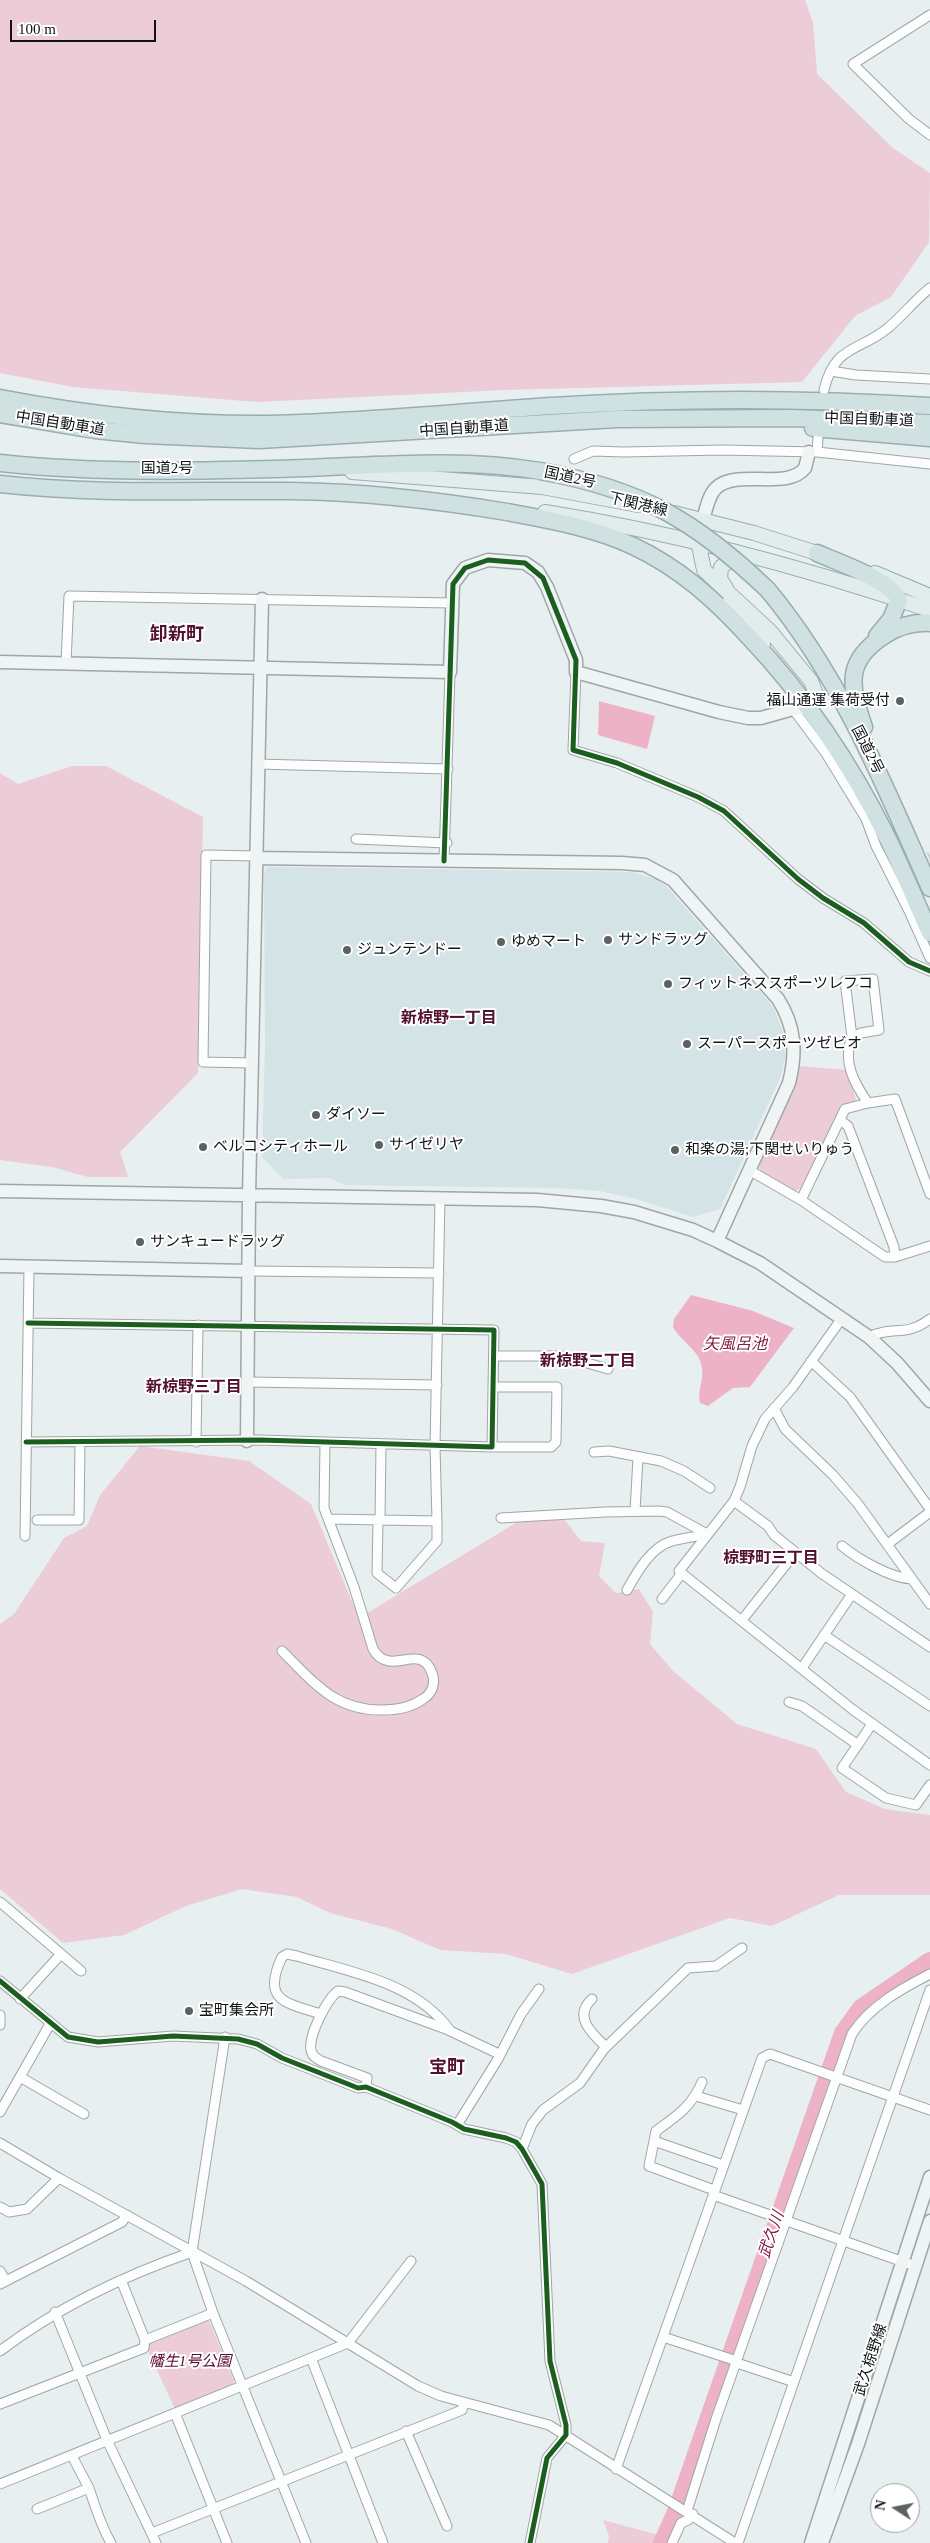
<!DOCTYPE html>
<meta charset="utf-8">
<style>
body{margin:0}
#map{position:relative;width:930px;height:2543px;overflow:hidden;background:#e8eff0;font-family:"Times New Roman",serif}
canvas{display:block}
.north{position:absolute;left:870px;top:2483px;width:50px;height:50px;box-sizing:border-box;background:#fff;border:1px solid #9fa1a1;border-radius:50%;rotate:281deg;font-size:14px;font-weight:700;line-height:20px;text-align:center;color:#101415}
.north::after{content:'';display:block;margin:auto;width:18px;height:22px;background:#5c6162;clip-path:polygon(50% 0,100% 100%,50% 72%,0 100%)}
.scale{position:absolute;left:10px;top:20px;width:146px;height:22px;box-sizing:border-box;border:2px solid #101415;border-top:0;padding-left:6px;font-size:15px;line-height:18px;white-space:nowrap;color:#101415;-webkit-text-stroke:4px #fff;paint-order:stroke}
</style>
<div id="map">
<canvas width="930" height="2543"></canvas>
<div class="north">N</div>
<div class="scale">100 m</div>
</div>
<script>
const ctx = document.querySelector('canvas').getContext('2d');
ctx.lineJoin = 'round';
function fill(path, color) { ctx.fillStyle = color; ctx.fill(path, 'evenodd'); }
function strokePath(path, color, width, dash) { ctx.strokeStyle = color; ctx.lineWidth = width; ctx.lineCap = dash ? 'butt' : 'round'; ctx.setLineDash(dash || []); ctx.stroke(path); }
function write(font, color, halo, rows, align = 'center') {
  ctx.font = font + ' "Times New Roman","Noto Sans JP",serif'; ctx.lineWidth = 4; ctx.setLineDash([]); ctx.textBaseline = 'middle'; ctx.strokeStyle = halo; ctx.fillStyle = color; for (const [text, x, y, turn = 0] of rows) {
    ctx.save(); ctx.translate(x, y); ctx.rotate((+turn || 0) * Math.PI / 180); ctx.textAlign = isNaN(turn) ? turn : align; if (halo) ctx.strokeText(text, 0, 0); ctx.fillText(text, 0, 0); ctx.restore();
  }
}
fill(new Path2D(`
 M 268,867 L 631,872 L 656,879 L 667,887 L 764,996 L 774,1009 L 784,1034 L 785,1056 L 781,1076 L 720,1209 L 693,1217 L 633,1198 L 600,1191 L 557,1188 L 345,1185 L 330,1178 L 283,1179 L 262,1157 L 265,1046 L 264,872 Z`), '#d4e3e5');
fill(new Path2D(`
 M 0,0 L 805,0 L 813,23 L 817,74 L 893,148 L 930,173 L 929,242 L 891,297 L 855,316 L 802,382 L 505,390 L 257,402 L 73,387 L 0,373 Z
 M 72,766 L 106,766 L 203,817 L 198,1073 L 120,1152 L 128,1177 L 88,1177 L 52,1167 L 0,1160 L 0,773 L 18,784 Z
 M 799,1066 L 847,1070 L 856,1100 L 841,1107 L 801,1188 L 795,1191 L 760,1172 L 759,1163 L 795,1083 Z
 M 140,1446 L 249,1461 L 311,1504 L 359,1618 L 519,1521 L 564,1519 L 581,1541 L 605,1543 L 599,1576 L 616,1593 L 639,1589 L 653,1612 L 650,1644 L 673,1671 L 737,1724 L 816,1749 L 846,1792 L 885,1809 L 930,1815 L 930,1895 L 839,1895 L 772,1926 L 730,1918 L 572,1974 L 506,1954 L 440,1950 L 392,1929 L 330,1913 L 297,1897 L 242,1889 L 186,1906 L 124,1935 L 63,1943 L 0,1889 L 0,1624 L 14,1614 L 64,1538 L 87,1526 L 100,1495 Z
 M 205,2319 L 209,2321 L 234,2381 L 232,2386 L 175,2409 L 147,2349 L 149,2341 Z
 M 603,2520 L 659,2535 L 659,2536 L 655,2543 L 608,2543 L 609,2536 Z`), '#ebccd7');
fill(new Path2D(`
 M 599,701 L 655,716 L 647,749 L 598,735 Z
 M 691,1295 L 753,1311 L 794,1328 L 750,1387 L 733,1388 L 708,1406 L 700,1403 C 697,1391 704,1380 702,1368 C 700,1350 681,1342 673,1327 L 674,1319 Z`), '#eeb2c7');
strokePath(new Path2D(`
 M 662,2543 L 676,2512 L 843,2033 L 861,2008 L 930,1961`), '#eeb2c7', 18);
strokePath(new Path2D(`
 M 916,862 L 930,856`), '#c8cecf', 9, [9, 4.5]);
const street = new Path2D(`
 M 930,15 L 853,64 L 909,119 L 930,135
 M 831,371 L 856,375 L 930,379
 M 824,390 C 835,344 859,352 888,328 C 903,315 915,300 930,288
 M 817,452 L 818,438
 M 574,459 L 593,451 L 624,452 L 722,450 L 817,452 L 930,464
 M 66,663 L 69,596 L 451,603
 M 576,672 L 573,750 L 617,763 L 698,797 L 724,811 L 798,879 L 823,898 L 864,923 L 909,962 L 930,971
 M 793,709 L 825,752 L 866,819 L 876,846 L 909,911 L 930,958
 M 257,764 L 448,769
 M 356,839 L 447,843
 M 444,861 L 450,672
 M 852,1037 L 845,981 L 873,979 L 879,1030 L 861,1033 L 852,1037 C 842,1061 854,1083 868,1103
 M 252,1063 L 203,1062 L 206,855 L 256,856
 M 840,1120 L 848,1126 L 894,1247 L 895,1257
 M 749,1170 L 801,1200 L 885,1257 L 895,1257 L 930,1246
 M 801,1200 L 845,1109 L 868,1103 L 895,1099 L 930,1194
 M 249,1271 L 439,1273
 M 842,1318 L 793,1387 L 765,1419 L 752,1446 L 740,1487 L 734,1501 L 679,1571 L 852,1709 L 930,1765
 M 869,1337 C 893,1325 905,1338 930,1319
 M 494,1356 L 563,1356 L 608,1369
 M 811,1361 L 850,1397 L 930,1509
 M 248,1382 L 437,1385
 M 774,1408 L 785,1429 L 833,1475 L 858,1504 L 930,1604
 M 26,1442 L 260,1440 L 492,1447 L 494,1330 L 28,1323
 M 196,1442 L 198,1325
 M 492,1447 L 551,1447 L 556,1442 L 557,1387 L 493,1387
 M 594,1452 L 609,1451 L 661,1461 L 684,1471 L 710,1488
 M 734,1501 L 768,1526 L 774,1535 L 821,1573 L 930,1647
 M 635,1511 L 638,1458
 M 501,1518 L 605,1512 L 659,1511 L 667,1512 L 707,1534
 M 328,1519 L 437,1521 L 435,1446 L 440,1198
 M 37,1520 L 79,1520 L 80,1442
 M 378,1521 L 377,1573 L 396,1588 L 437,1541 L 437,1521
 M 380,1521 L 381,1444
 M 25,1536 L 29,1268
 M 889,1543 L 930,1512
 M 842,1546 C 858,1559 890,1578 912,1579
 M 627,1590 C 637,1572 651,1547 672,1541 C 683,1538 695,1537 707,1534
 M 662,1599 L 682,1573
 M 742,1620 L 788,1562 L 794,1551
 M 824,1635 L 930,1706
 M 282,1651 C 313,1682 335,1711 383,1710 C 396,1710 412,1707 423,1699 C 432,1694 436,1683 432,1673 C 420,1640 390,1679 373,1649 L 354,1587 L 324,1508 L 325,1443
 M 802,1668 L 852,1594
 M 789,1702 L 802,1706 L 858,1745
 M 872,1724 L 842,1768 L 886,1798 L 916,1805 L 930,1785
 M 0,1902 L 81,1971
 M 0,1981 L 68,2037 L 98,2042 L 173,2036 L 238,2039 L 257,2044 L 282,2058 L 358,2088 L 366,2087 L 452,2122 L 464,2129 L 506,2138 L 516,2142 L 522,2149 L 542,2184 L 550,2361 L 566,2425 L 566,2435 L 547,2458 L 530,2543
 M 20,1999 L 61,1954
 M 592,1999 C 573,2016 591,2033 606,2047
 M 321,2014 C 286,2003 261,2001 282,1957 L 287,1954 L 297,1956 C 350,1972 414,1982 449,2029
 M 0,2015 L 0,2025
 M 225,2037 L 192,2252 L 213,2313 L 306,2543
 M 20,2077 L 84,2114
 M 702,2082 C 692,2106 677,2116 656,2131 L 649,2166 L 714,2190
 M 366,2087 L 367,2078 L 321,2061 C 316,2058 312,2056 311,2050 C 308,2036 327,1999 338,1991 L 345,1992 L 446,2029 L 499,2054
 M 696,2096 L 743,2110
 M 0,2112 L 50,2024
 M 457,2125 L 498,2059 L 521,2014 L 539,1989
 M 654,2141 L 723,2165
 M 0,2143 L 59,2178 L 246,2281 L 418,2386 L 441,2396 L 549,2425 L 735,2543
 M 522,2149 L 532,2124 L 543,2110 L 580,2083 L 604,2049 L 688,1968 L 716,1966 L 742,1948
 M 713,2195 L 915,2266
 M 0,2207 L 9,2212 L 27,2209 L 59,2178
 M 0,2271 L 6,2281
 M 121,2280 L 145,2340
 M 0,2284 L 122,2222 L 127,2215
 M 55,2312 L 107,2440 L 156,2543
 M 663,2337 L 737,2361
 M 0,2351 C 58,2307 123,2276 192,2252
 M 311,2358 L 383,2543
 M 737,2363 L 794,2382
 M 0,2404 L 144,2348 L 145,2340 L 213,2313
 M 175,2413 L 227,2543
 M 406,2431 L 447,2526
 M 72,2455 C 77,2467 85,2479 90,2491 C 96,2509 101,2526 111,2543
 M 616,2469 L 762,2058 L 770,2054 L 930,2110
 M 0,2484 L 348,2343 L 411,2261
 M 37,2509 L 89,2488
 M 687,2511 L 716,2419 L 852,2034 C 870,2006 901,1989 930,1974
 M 152,2533 L 462,2410 L 464,2403
 M 672,2543 L 681,2523 L 688,2520 L 693,2514
 M 738,2543 L 930,1990`);
const secondary = new Path2D(`
 M 703,520 C 706,510 708,496 716,488 C 737,468 787,491 805,468 L 809,452
 M 0,662 L 450,672 L 453,584 L 465,568 L 488,560 L 525,563 L 538,572 L 547,587 L 576,660 L 576,672 L 719,712 L 748,718 L 761,718 L 793,709 L 807,708
 M 256,858 L 622,863 L 645,865 L 673,880 L 778,999 C 795,1026 797,1051 789,1083 L 717,1241
 M 0,1191 L 537,1200 L 601,1206 L 634,1212 L 693,1230 L 717,1241 L 760,1263 L 869,1337 L 897,1363 L 930,1401
 M 0,1266 L 249,1271
 M 247,1441 L 249,1195 L 262,599
 M 811,2543 L 930,2177
 M 822,2543 L 858,2444 L 930,2221`);
const primary = new Path2D(`
 M 352,472 L 542,487 L 638,505
 M 545,512 C 678,533 803,567 930,610
 M 674,513 L 754,533 L 826,556
 M 698,541 L 704,570 L 770,631 L 811,681 L 816,694 L 807,708
 M 875,573 L 930,596
 M 726,588 L 720,579 L 721,567 L 731,560 L 743,556
 M 729,603 L 763,644`);
const highway = new Path2D(`
 M 0,398 C 89,415 179,425 270,424 C 364,422 457,412 551,406 C 677,398 804,398 930,406
 M 0,414 L 95,430 L 145,435 L 259,440 L 617,419 L 791,418 L 930,423
 M 813,428 L 930,438
 M 0,463 C 101,474 205,471 306,468 C 384,465 463,458 540,471
 M 0,484 C 97,495 194,490 291,491 C 364,492 435,500 507,512 C 550,520 594,528 633,546 C 680,568 715,600 749,637 C 805,696 852,766 888,839 C 903,870 916,902 930,933
 M 817,553 C 837,562 891,580 899,600 L 891,619 L 877,636
 M 768,590 C 841,678 884,784 930,888
 M 864,727 C 850,686 844,661 885,635 C 899,626 914,622 930,623`);
strokePath(street, '#a0a6a7', 11);
strokePath(secondary, '#a0a6a7', 15);
strokePath(primary, '#99adb0', 16);
strokePath(highway, '#99adb0', 19);
strokePath(street, '#fcfdfd', 9);
strokePath(secondary, '#eff4f4', 12);
strokePath(primary, '#e1eced', 14);
strokePath(highway, '#d0e1e2', 16);
const highwayBridge = new Path2D(`
 M 540,471 C 641,489 695,520 768,590`);
strokePath(highwayBridge, '#99adb0', 19, []);
strokePath(highwayBridge, '#d0e1e2', 16);
strokePath(new Path2D(`
 M 444,861 L 453,584 L 465,568 L 488,560 L 525,563 L 543,578 L 576,660 L 573,750 L 617,763 L 698,797 L 724,811 L 798,879 L 823,898 L 864,923 L 909,962 L 930,971
 M 26,1442 L 260,1440 L 492,1447 L 494,1330 L 28,1323
 M 0,1981 L 68,2037 L 98,2042 L 173,2036 L 238,2039 L 257,2044 L 282,2058 L 358,2088 L 366,2087 L 452,2122 L 464,2129 L 506,2138 L 516,2142 L 522,2149 L 542,2184 L 550,2361 L 566,2425 L 566,2435 L 547,2458 L 530,2543`), '#1b5e20', 5);
for (const [x, y, r, color] of [
 [900,701,5,"#5c6162"],
 [608,940,5,"#5c6162"],
 [501,942,5,"#5c6162"],
 [347,950,5,"#5c6162"],
 [668,984,5,"#5c6162"],
 [687,1044,5,"#5c6162"],
 [316,1115,5,"#5c6162"],
 [379,1145,5,"#5c6162"],
 [203,1147,5,"#5c6162"],
 [675,1150,5,"#5c6162"],
 [140,1242,5,"#5c6162"],
 [189,2011,5,"#5c6162"]
]) { const dot = new Path2D(); dot.arc(x, y, r, 0, 2 * Math.PI); ctx.fillStyle = color; ctx.fill(dot); strokePath(dot, '#fff', 2); }
write('15px', '#101415', '#fff', [
 ["中国自動車道",869,420,2],
 ["中国自動車道",60,424,9],
 ["中国自動車道",464,429,-4],
 ["国道2号",167,469],
 ["国道2号",570,478,12],
 ["下関港線",638,505,13],
 ["国道2号",867,750,63],
 ["武久椋野線",871,2360,-72]
]);
write('15px', '#101415', '#fff', [
 ["福山通運 集荷受付",890,701,"right"],
 ["サンドラッグ",618,940],
 ["ゆめマート",511,942],
 ["ジュンテンドー",357,950],
 ["フィットネススポーツレフコ",678,984],
 ["スーパースポーツゼビオ",697,1044],
 ["ダイソー",326,1115],
 ["サイゼリヤ",389,1145],
 ["ベルコシティホール",213,1147],
 ["和楽の湯;下関せいりゅう",685,1150],
 ["サンキュードラッグ",150,1242],
 ["宝町集会所",199,2011]
], 'left');
write('italic 15px', '#580a2e', '#fff', [
 ["幡生1号公園",190,2362]
]);
write('bold 16px', '#52102d', '#fff', [
 ["新椋野一丁目",449,1019],
 ["新椋野二丁目",588,1362],
 ["新椋野三丁目",194,1388],
 ["椋野町三丁目",771,1559]
]);
write('italic 16px', '#821d49', '#fff', [
 ["矢風呂池",735,1345],
 ["武久川",772,2235,-71]
]);
write('bold 18px', '#52102d', '#fff', [
 ["卸新町",177,635],
 ["宝町",447,2068]
]);
</script>
